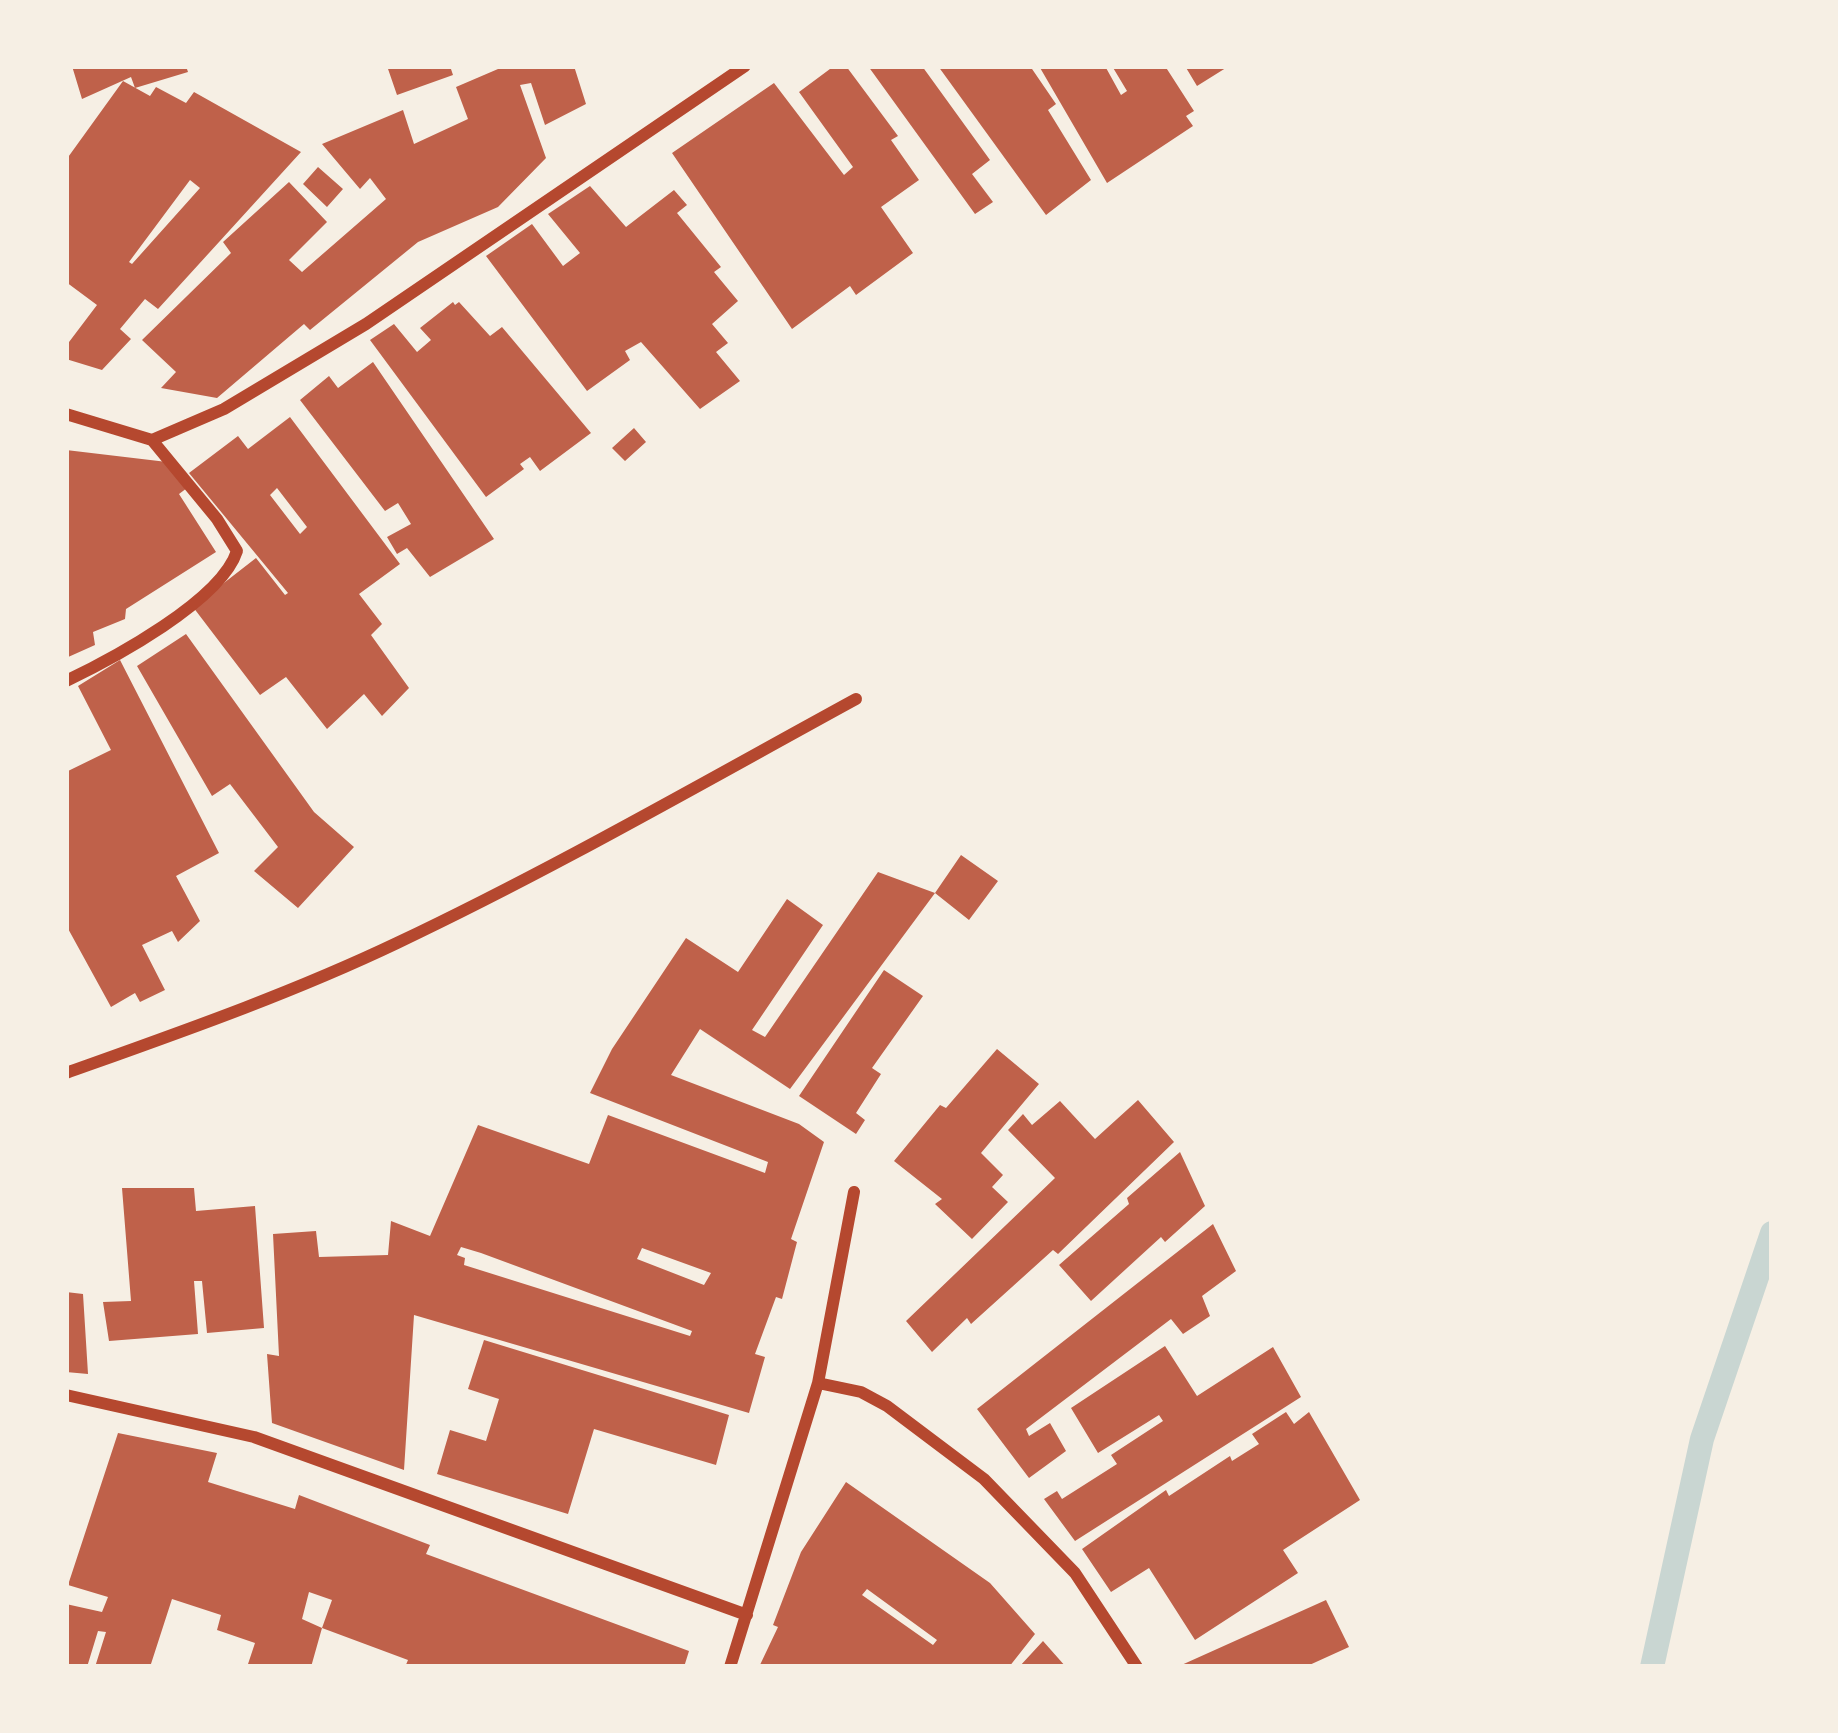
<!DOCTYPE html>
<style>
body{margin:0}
#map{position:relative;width:1838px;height:1733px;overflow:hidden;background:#f6efe4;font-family:"Space Grotesk",sans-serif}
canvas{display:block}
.frame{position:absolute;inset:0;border:69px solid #f6efe4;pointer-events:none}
</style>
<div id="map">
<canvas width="1838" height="1733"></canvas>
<div class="frame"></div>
</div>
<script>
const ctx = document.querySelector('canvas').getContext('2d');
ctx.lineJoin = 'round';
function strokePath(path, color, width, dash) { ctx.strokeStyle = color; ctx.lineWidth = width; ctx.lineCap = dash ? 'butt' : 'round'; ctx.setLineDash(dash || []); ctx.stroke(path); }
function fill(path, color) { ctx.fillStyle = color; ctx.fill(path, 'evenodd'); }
strokePath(new Path2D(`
 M 1652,1667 L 1702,1439 L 1772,1233`), '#c9d6d2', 24);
fill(new Path2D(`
 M 72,66 L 186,66 L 188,72 L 135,88 L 131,77 L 82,99 Z
 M 387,66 L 450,66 L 453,75 L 397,95 Z
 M 505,66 L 574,66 L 586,104 L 545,125 L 531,83 L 520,85 L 546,158 L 498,207 L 418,242 L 310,330 L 304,324 L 217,398 L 161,388 L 176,372 L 142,340 L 231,253 L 223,242 L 289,182 L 327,222 L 289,260 L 302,272 L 386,199 L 370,178 L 360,189 L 322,144 L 403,110 L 414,144 L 468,119 L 456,87 Z
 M 834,66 L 846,66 L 898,136 L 891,140 L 919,180 L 881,207 L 913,253 L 856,295 L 850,286 L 792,329 L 672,153 L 774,83 L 844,175 L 853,167 L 799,92 Z
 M 868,66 L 922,66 L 990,160 L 972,174 L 993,202 L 975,214 Z
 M 938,66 L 1030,66 L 1056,104 L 1048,110 L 1091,180 L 1046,215 Z
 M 1039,66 L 1105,66 L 1121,95 L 1127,91 L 1112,66 L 1165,66 L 1194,111 L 1186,116 L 1193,126 L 1107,183 Z
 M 1185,66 L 1229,66 L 1197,86 Z
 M 123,81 L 150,96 L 156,87 L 186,103 L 194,92 L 301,152 L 158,309 L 145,299 L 120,329 L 131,339 L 102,370 L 66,359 L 66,346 L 97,305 L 66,282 L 66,160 ZM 190,180 L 200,188 L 132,264 L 129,262 Z
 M 318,167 L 343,189 L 327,207 L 303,184 Z
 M 590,186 L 626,227 L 674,190 L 687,205 L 677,213 L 721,267 L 714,272 L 738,301 L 712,324 L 728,343 L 716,352 L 740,381 L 700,409 L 641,342 L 625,351 L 630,360 L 587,391 L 486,256 L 532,224 L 563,266 L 580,253 L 548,214 Z
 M 453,302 L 455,305 L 459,302 L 490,336 L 502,327 L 591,433 L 540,471 L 530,457 L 520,464 L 524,469 L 486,497 L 370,340 L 394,324 L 417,352 L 431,340 L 420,328 Z
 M 373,362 L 494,539 L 430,577 L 407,548 L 397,554 L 387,537 L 411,524 L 398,503 L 385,511 L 300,400 L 329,376 L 338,388 Z
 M 290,417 L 400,564 L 359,594 L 382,624 L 371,635 L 409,688 L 382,716 L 364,694 L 327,729 L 286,677 L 260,695 L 193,607 L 256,558 L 285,595 L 288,593 L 189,473 L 238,436 L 248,449 ZM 277,488 L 307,527 L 300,534 L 270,495 Z
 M 634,428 L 646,442 L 625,461 L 612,448 Z
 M 66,450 L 167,462 L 187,488 L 179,494 L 216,552 L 126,609 L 125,619 L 93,632 L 95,645 L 66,658 Z
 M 186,634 L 314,812 L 354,847 L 298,908 L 254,871 L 278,847 L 230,784 L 212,796 L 137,666 Z
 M 120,660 L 219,853 L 176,876 L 200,921 L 178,942 L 172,931 L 142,945 L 165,990 L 140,1002 L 135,993 L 111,1007 L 66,925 L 66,772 L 111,750 L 78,686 Z
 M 961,855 L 998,881 L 969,920 L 935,893 L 790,1089 L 700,1029 L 671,1075 L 799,1124 L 824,1142 L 791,1239 L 797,1242 L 782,1299 L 776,1297 L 755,1354 L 765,1357 L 749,1413 L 414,1315 L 404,1470 L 272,1423 L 267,1354 L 279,1356 L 273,1234 L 316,1231 L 319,1257 L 388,1255 L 391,1221 L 430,1236 L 478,1125 L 589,1164 L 608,1115 L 765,1173 L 768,1162 L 590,1093 L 612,1049 L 686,938 L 738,972 L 787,899 L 823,925 L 752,1030 L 765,1037 L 878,872 L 935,893 ZM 461,1247 L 481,1253 L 692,1331 L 690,1336 L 464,1265 L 465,1258 L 457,1255 ZM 642,1248 L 711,1273 L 704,1285 L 637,1259 Z
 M 884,970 L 923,996 L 872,1068 L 881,1074 L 856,1113 L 865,1120 L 856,1134 L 799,1096 Z
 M 997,1049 L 1039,1084 L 981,1153 L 1003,1175 L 992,1187 L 1008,1202 L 972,1239 L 935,1204 L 942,1199 L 894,1161 L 940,1105 L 946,1108 Z
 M 1138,1100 L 1174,1142 L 1058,1254 L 1053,1250 L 971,1324 L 967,1318 L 932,1352 L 906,1321 L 1055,1178 L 1008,1130 L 1023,1114 L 1032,1125 L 1060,1101 L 1095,1139 Z
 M 1180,1152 L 1205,1206 L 1165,1242 L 1161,1237 L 1091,1301 L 1059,1265 L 1129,1204 L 1127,1198 Z
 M 122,1188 L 194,1188 L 196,1211 L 255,1206 L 264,1328 L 207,1333 L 202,1281 L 194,1281 L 198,1334 L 109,1341 L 103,1302 L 131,1301 Z
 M 1213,1224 L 1236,1271 L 1202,1296 L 1210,1316 L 1183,1334 L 1171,1319 L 1026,1429 L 1029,1436 L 1050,1423 L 1066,1451 L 1029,1478 L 977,1409 Z
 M 66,1292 L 83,1294 L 88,1374 L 66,1372 Z
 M 484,1340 L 729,1415 L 716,1465 L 594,1429 L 568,1514 L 437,1474 L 450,1430 L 486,1441 L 499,1399 L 468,1389 Z
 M 1165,1346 L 1197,1396 L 1273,1347 L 1301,1397 L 1075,1541 L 1044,1499 L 1057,1491 L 1062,1499 L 1117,1464 L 1111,1455 L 1163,1421 L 1159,1415 L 1098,1453 L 1071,1408 Z
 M 1286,1412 L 1294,1424 L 1309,1412 L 1360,1500 L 1283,1550 L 1298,1573 L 1195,1640 L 1149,1568 L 1111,1592 L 1082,1549 L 1166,1490 L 1169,1496 L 1230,1456 L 1232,1461 L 1259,1444 L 1252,1434 Z
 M 118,1433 L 217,1453 L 208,1482 L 295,1509 L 299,1495 L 430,1545 L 426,1554 L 689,1651 L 684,1667 L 405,1667 L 408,1660 L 322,1628 L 332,1600 L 309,1592 L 302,1619 L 322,1628 L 311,1667 L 247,1667 L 255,1643 L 217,1630 L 221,1615 L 172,1599 L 150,1667 L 95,1667 L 106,1632 L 98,1631 L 87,1667 L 66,1667 L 66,1604 L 102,1612 L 108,1597 L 68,1585 Z
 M 846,1482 L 990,1583 L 1035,1634 L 1009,1667 L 759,1667 L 778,1627 L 773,1625 L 801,1552 ZM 867,1589 L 937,1640 L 933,1645 L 862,1595 Z
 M 1326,1600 L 1349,1647 L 1305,1667 L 1177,1667 Z
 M 1043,1641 L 1066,1667 L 1019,1667 Z`), '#bf614a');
strokePath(new Path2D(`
 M 66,414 L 152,440 L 217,519 L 237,551 C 221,601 112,659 66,681
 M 152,440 L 224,409 L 366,324 L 745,66
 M 66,1073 C 178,1033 290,994 397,943 C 553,869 704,782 856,699
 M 818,1383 L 861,1392 L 887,1406 L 984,1479 L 1075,1573 L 1137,1667
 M 66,1395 L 254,1437 L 747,1615
 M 730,1667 L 818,1383 L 854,1192`), '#b5482f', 12);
</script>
